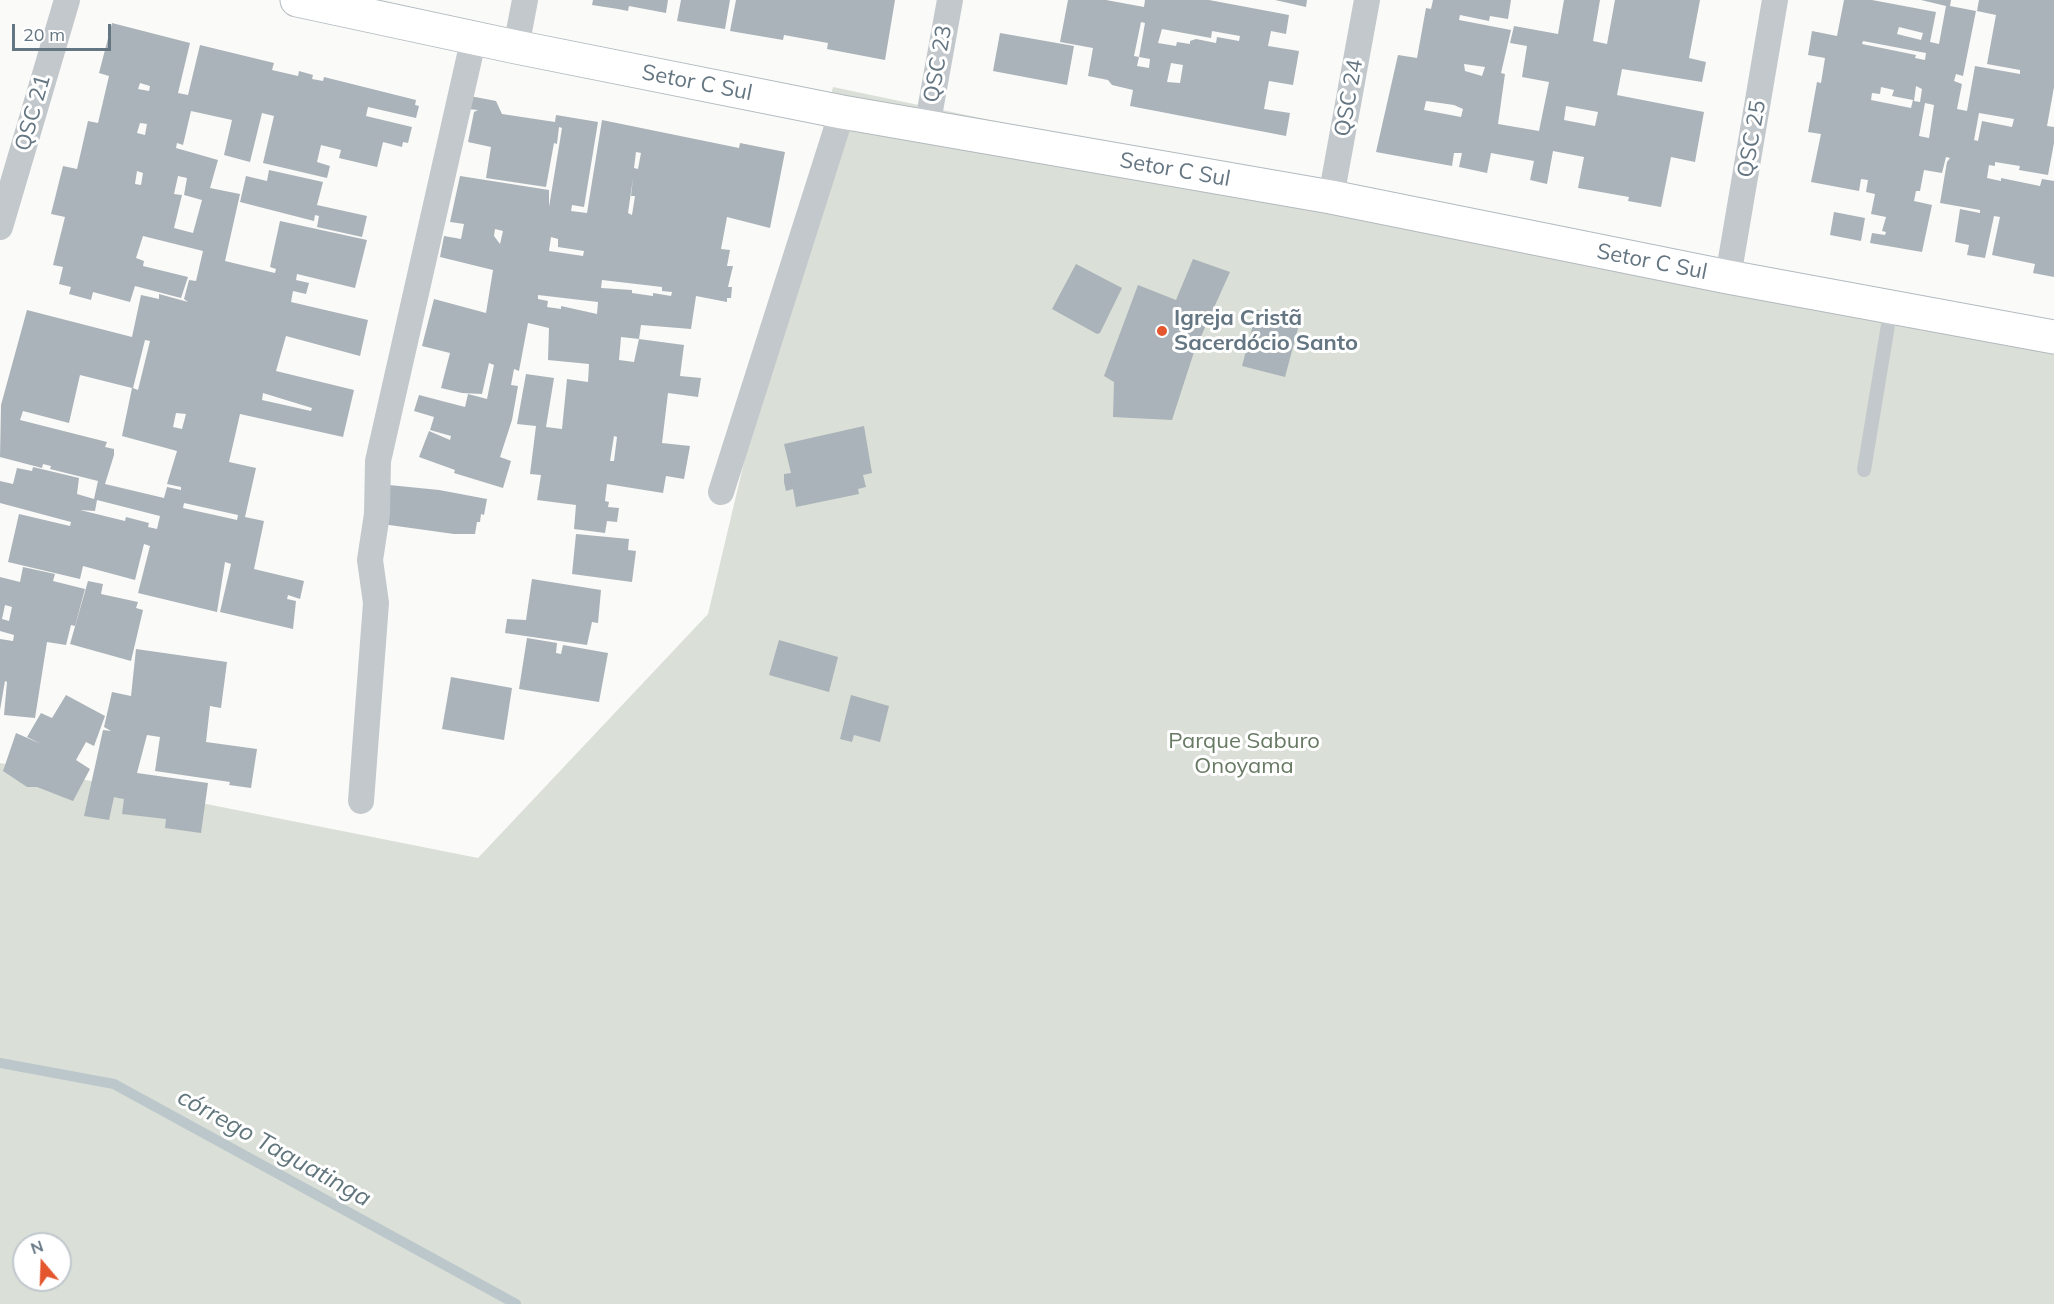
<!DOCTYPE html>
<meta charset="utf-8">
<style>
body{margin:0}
#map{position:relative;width:2054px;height:1304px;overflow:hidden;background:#fafaf8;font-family:Mulish,sans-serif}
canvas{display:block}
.north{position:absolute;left:12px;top:1232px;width:60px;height:60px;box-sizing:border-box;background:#fff;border:2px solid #c1c8cd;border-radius:50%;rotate:341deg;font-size:16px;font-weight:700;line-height:24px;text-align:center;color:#657683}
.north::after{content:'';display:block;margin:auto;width:21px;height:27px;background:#e4572e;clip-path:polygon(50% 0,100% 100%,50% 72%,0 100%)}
.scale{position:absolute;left:12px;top:24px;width:99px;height:27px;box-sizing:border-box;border:3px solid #657683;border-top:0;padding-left:8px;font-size:18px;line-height:21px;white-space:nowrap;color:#657683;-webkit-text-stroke:4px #fff;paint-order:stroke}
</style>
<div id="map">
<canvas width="2054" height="1304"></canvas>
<div class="north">N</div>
<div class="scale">20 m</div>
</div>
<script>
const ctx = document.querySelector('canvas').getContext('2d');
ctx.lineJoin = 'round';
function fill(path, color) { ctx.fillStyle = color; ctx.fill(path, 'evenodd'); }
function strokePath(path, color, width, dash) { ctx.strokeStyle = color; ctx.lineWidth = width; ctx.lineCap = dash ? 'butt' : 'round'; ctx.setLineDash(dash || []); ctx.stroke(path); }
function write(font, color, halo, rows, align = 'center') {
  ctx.font = font + ' Mulish,sans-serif'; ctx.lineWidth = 6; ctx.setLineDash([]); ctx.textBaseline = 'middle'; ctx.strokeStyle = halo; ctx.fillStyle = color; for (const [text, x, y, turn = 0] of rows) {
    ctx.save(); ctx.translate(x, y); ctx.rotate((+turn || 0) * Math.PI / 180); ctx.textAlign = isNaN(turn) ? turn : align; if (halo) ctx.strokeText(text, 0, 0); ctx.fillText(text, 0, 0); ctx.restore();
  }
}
fill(new Path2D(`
 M 833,87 L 2054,344 L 2054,1304 L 0,1304 L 0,763 L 478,858 L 708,614 ZM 24,1244 L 60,1244 L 60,1280 L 24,1280 Z`), '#dadfd7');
strokePath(new Path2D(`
 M 0,1063 L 114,1084 L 516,1304`), '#bbc7cb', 10);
fill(new Path2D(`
 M 593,0 L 668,0 L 666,13 L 629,6 L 628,11 L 618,9 L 592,5 Z
 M 681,0 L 730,0 L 725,29 L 677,21 Z
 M 736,0 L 895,0 L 885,60 L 827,49 L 828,43 L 784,35 L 783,40 L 730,31 Z
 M 1068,0 L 1106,0 L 1144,7 L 1145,0 L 1209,0 L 1289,15 L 1286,34 L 1271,31 L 1268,46 L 1299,51 L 1293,85 L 1269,81 L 1264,109 L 1290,113 L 1286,136 L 1130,106 L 1133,90 L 1112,85 L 1108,80 L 1088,76 L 1093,48 L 1060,42 ZM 1141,22 L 1145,23 L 1139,57 L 1150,59 L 1149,68 L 1137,66 L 1139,57 L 1134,56 ZM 1162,29 L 1211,38 L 1212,31 L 1240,36 L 1239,41 L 1217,37 L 1216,43 L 1196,39 L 1190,41 L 1190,44 L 1177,42 L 1176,46 L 1158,43 ZM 1171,63 L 1183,65 L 1180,83 L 1167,82 Z
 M 1275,0 L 1307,0 L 1306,7 Z
 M 1433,0 L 1511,0 L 1508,19 L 1490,16 L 1489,21 L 1460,15 L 1459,20 L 1511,30 L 1501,73 L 1505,74 L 1498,124 L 1539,131 L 1549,82 L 1522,77 L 1527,46 L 1510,43 L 1514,26 L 1558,34 L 1564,0 L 1600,0 L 1593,41 L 1607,44 L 1615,0 L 1700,0 L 1689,58 L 1706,62 L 1702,82 L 1622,69 L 1617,95 L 1704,112 L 1695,162 L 1671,157 L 1661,207 L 1628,201 L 1629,197 L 1578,188 L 1584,157 L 1553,151 L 1547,184 L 1530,180 L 1534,161 L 1491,153 L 1487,173 L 1459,167 L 1462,153 L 1454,153 L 1452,166 L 1376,152 L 1398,55 L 1417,58 L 1426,8 L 1431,9 ZM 1464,64 L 1485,67 L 1482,76 L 1465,71 ZM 1426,101 L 1454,105 L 1463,109 L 1461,117 L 1424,110 ZM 1566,106 L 1598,112 L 1595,126 L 1564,120 Z
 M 1844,0 L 1872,0 L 1936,12 L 1930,42 L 1939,44 L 1946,6 L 1921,0 L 1951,0 L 1950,6 L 1976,11 L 1963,76 L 1956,74 L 1954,81 L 1962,84 L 1957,109 L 1967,111 L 1975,66 L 2020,74 L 2020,70 L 1987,64 L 1996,15 L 1977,11 L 1979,0 L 2054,0 L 2054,87 L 2047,126 L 2054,127 L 2054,143 L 2048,175 L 2019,170 L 2020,166 L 1995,162 L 1995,166 L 1989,165 L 1987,178 L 2001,181 L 2001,178 L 2040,186 L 2042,179 L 2054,181 L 2054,277 L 2033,273 L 2035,264 L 1992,255 L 2000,217 L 1994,216 L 1985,258 L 1967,255 L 1969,245 L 1955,242 L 1960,209 L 1980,213 L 1980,210 L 1940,203 L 1947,162 L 1950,158 L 1946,157 L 1942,173 L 1924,170 L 1920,191 L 1916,191 L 1914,201 L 1932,205 L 1922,252 L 1870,243 L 1872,233 L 1885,235 L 1886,232 L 1882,231 L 1886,217 L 1871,214 L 1875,194 L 1866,192 L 1868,180 L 1861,179 L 1859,191 L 1811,182 L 1821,134 L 1808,132 L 1817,82 L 1821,83 L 1825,58 L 1808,55 L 1812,31 L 1837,36 ZM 1899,27 L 1923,33 L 1921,40 L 1897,34 ZM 1863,41 L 1926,53 L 1925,60 L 1915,58 L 1916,55 L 1862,44 ZM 1916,86 L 1922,89 L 1920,102 L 1914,101 ZM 1881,87 L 1894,90 L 1892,96 L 1913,100 L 1911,108 L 1871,100 L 1872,93 L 1880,94 ZM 1925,103 L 1934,105 L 1929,138 L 1919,136 ZM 1979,113 L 2014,119 L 2012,127 L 1982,121 L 1978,141 L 1974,140 Z
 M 112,23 L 190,43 L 178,93 L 188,95 L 200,45 L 274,63 L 272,70 L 298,76 L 299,71 L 313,75 L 312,79 L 323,81 L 324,77 L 416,100 L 415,105 L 419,106 L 416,118 L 368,107 L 366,116 L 412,127 L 408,143 L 403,142 L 402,147 L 383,142 L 377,167 L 339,158 L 341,150 L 321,145 L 317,162 L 330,166 L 327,178 L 263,163 L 274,116 L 262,113 L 250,162 L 224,155 L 232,120 L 191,111 L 183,145 L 177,143 L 176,148 L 218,160 L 210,188 L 240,194 L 225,261 L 275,273 L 276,269 L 270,267 L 280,221 L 367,240 L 355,288 L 297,274 L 296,280 L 309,283 L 306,294 L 293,291 L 291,302 L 368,320 L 360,356 L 286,336 L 276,371 L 354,390 L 343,437 L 240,414 L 229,462 L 256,468 L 245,517 L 264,521 L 254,569 L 304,581 L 300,599 L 288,595 L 287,599 L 296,601 L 293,629 L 220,612 L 231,564 L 225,562 L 217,612 L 138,593 L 150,546 L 144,544 L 135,580 L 83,566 L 80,579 L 8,562 L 19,514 L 70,526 L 71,522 L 0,503 L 0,481 L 13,484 L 17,468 L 32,471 L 33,467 L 79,478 L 77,494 L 94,499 L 98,481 L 50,469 L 51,466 L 43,464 L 42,468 L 0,457 L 1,405 L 27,310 L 132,337 L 141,295 L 159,299 L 159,294 L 188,302 L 184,299 L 189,280 L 196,281 L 203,251 L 143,236 L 136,258 L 144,261 L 143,266 L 188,277 L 181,298 L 135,286 L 130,302 L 93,292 L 91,300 L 69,294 L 71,287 L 59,284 L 63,267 L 53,265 L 65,217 L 51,214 L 63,166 L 77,169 L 88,121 L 98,123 L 109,76 L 99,73 ZM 140,83 L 150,86 L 149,91 L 138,89 ZM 140,123 L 147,124 L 145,135 L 137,133 ZM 137,171 L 143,173 L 141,185 L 135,184 ZM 178,176 L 187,178 L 184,195 L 202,200 L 193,233 L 174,228 L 182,195 L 174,194 ZM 145,340 L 150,341 L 138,390 L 133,388 ZM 80,375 L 132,388 L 122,436 L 177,451 L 167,484 L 181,487 L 181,490 L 167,487 L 164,498 L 105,484 L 114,455 L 114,449 L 105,447 L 107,442 L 20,420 L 23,411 L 69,423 ZM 263,393 L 312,408 L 311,411 L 262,400 ZM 176,413 L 186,414 L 182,429 L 173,427 ZM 97,500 L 160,516 L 157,529 L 148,527 L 149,523 L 126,517 L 125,521 L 80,510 L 95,511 ZM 184,503 L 238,515 L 237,520 L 183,508 Z
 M 1000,33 L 1074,46 L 1067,85 L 993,71 Z
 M 470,96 L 496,101 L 502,114 L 555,122 L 556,115 L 598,122 L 584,207 L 572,205 L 571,211 L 587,213 L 602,120 L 739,148 L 740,143 L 785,152 L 770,228 L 727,217 L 721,249 L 730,250 L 727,266 L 733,266 L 728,287 L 732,287 L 731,298 L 727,298 L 727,302 L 696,296 L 691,329 L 641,325 L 639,339 L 621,337 L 619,360 L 634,362 L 639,339 L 684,345 L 680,376 L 701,378 L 698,397 L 668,393 L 662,443 L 690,446 L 684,479 L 666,476 L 663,493 L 607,484 L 605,501 L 609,502 L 608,507 L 619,508 L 617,522 L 607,521 L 605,533 L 574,529 L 576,505 L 537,500 L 541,475 L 530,474 L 536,426 L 517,424 L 526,374 L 554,378 L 546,427 L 562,429 L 567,379 L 588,382 L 589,364 L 548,360 L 549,328 L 528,323 L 519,371 L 514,369 L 511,385 L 518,386 L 512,420 L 500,457 L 511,461 L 503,488 L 454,473 L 455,470 L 419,457 L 429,431 L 450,440 L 451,436 L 430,430 L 434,417 L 414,411 L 419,395 L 465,407 L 468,394 L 487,399 L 494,365 L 489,363 L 482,394 L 462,393 L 441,388 L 450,353 L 422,346 L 434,299 L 486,313 L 493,270 L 440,257 L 444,236 L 461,239 L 464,224 L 450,222 L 460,176 L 549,190 L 549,207 L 562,128 L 559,127 L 557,144 L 554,143 L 546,187 L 486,178 L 491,147 L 468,142 L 474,112 L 478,110 L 467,109 ZM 636,152 L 641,153 L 638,169 L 634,168 ZM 633,178 L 631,196 L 635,196 L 632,215 L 628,213 ZM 495,229 L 503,231 L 500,244 L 494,236 ZM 551,237 L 558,239 L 558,247 L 584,251 L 583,256 L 549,251 ZM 602,280 L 662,287 L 662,291 L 672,292 L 671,296 L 653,293 L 653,296 L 632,293 L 632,290 L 601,288 ZM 538,295 L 598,302 L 597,314 L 561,306 L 561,309 L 547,307 L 548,301 L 538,299 ZM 614,436 L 617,437 L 614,461 L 610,461 Z
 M 269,170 L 323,182 L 317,205 L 367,216 L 362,237 L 317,227 L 319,216 L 315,215 L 314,221 L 240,202 L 246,176 L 267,181 Z
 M 1834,212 L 1865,218 L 1861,241 L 1830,235 Z
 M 1193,259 L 1230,272 L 1194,352 L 1172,420 L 1113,417 L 1114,382 L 1104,376 L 1138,285 L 1176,300 Z
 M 1076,264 L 1122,288 L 1100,333 L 1097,334 L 1052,309 Z
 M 1257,310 L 1300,321 L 1285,377 L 1242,366 Z
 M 864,426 L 872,473 L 863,475 L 866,487 L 858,489 L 859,494 L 796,507 L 793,489 L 786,491 L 784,482 L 784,474 L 791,473 L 784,444 Z
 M 389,485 L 439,490 L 487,499 L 484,515 L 481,514 L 480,522 L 477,522 L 475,534 L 454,534 L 382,524 Z
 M 576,534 L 629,539 L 628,550 L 636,551 L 632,582 L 572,574 Z
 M 23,567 L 55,574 L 53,581 L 85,589 L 75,626 L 71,625 L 66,645 L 47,642 L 35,718 L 4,715 L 7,682 L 5,681 L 0,710 L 0,639 L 13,641 L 14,635 L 0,631 L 0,577 L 20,582 ZM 5,605 L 12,607 L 9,621 L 2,619 Z
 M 532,579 L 601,590 L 598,623 L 592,622 L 587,645 L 505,633 L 507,619 L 526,620 Z
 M 88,581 L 103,584 L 101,594 L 138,602 L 136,608 L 143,610 L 131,661 L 70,644 Z
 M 527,638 L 557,643 L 556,653 L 561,654 L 563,645 L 608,653 L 599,702 L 519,689 Z
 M 779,640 L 838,657 L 829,692 L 769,675 Z
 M 136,649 L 227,662 L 221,708 L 210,706 L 206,742 L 257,749 L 251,788 L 229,785 L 230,782 L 155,771 L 160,737 L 147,735 L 137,773 L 208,783 L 201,833 L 165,828 L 166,819 L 122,814 L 124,799 L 118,798 L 114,797 L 109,820 L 84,816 L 103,730 L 111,731 L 104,727 L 112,692 L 131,696 Z
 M 451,677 L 512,688 L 504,740 L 442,729 Z
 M 66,695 L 105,716 L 94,746 L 86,742 L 76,760 L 90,769 L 73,801 L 37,787 L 27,787 L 3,771 L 16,733 L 41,744 L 27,737 L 41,713 L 52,718 Z
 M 851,695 L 889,706 L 880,742 L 854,735 L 852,742 L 840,739 Z`), '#aab3b9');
const secondary = new Path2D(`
 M 297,0 L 516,47 L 842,112 L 1331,197 L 1728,277 L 2054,337`);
strokePath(secondary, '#b3babf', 35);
strokePath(new Path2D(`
 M 1864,470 L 1891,307`), '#c3c8cc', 14);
strokePath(new Path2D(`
 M 516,47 L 525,0
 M 927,127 L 950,0
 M 1331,197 L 1367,0
 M 0,227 L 67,0
 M 1728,277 L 1775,0
 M 721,492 L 842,112
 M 361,801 L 376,603 L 370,560 L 377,514 L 378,461 L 474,37`), '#c3c8cc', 26);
strokePath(secondary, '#fff', 33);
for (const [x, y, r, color] of [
 [1162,331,6,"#e4572e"]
]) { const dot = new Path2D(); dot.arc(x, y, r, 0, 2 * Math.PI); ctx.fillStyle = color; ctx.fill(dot); strokePath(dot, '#fff', 2); }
write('22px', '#657683', '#fff', [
 ["QSC 23",938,64,-80],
 ["Setor C Sul",697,83,11],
 ["QSC 24",1349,98,-80],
 ["QSC 21",33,113,-74],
 ["QSC 25",1752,139,-80],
 ["Setor C Sul",1175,170,10],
 ["Setor C Sul",1652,262,11]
]);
write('bold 22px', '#657683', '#fff', [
 ["Igreja Cristã",1174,318],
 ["Sacerdócio Santo",1174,343]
], 'left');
write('22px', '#687a64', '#fff', [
 ["Parque Saburo",1244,741],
 ["Onoyama",1244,766]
]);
write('italic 24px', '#60757c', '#fff', [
 ["córrego Taguatinga",274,1148,29]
]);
</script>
